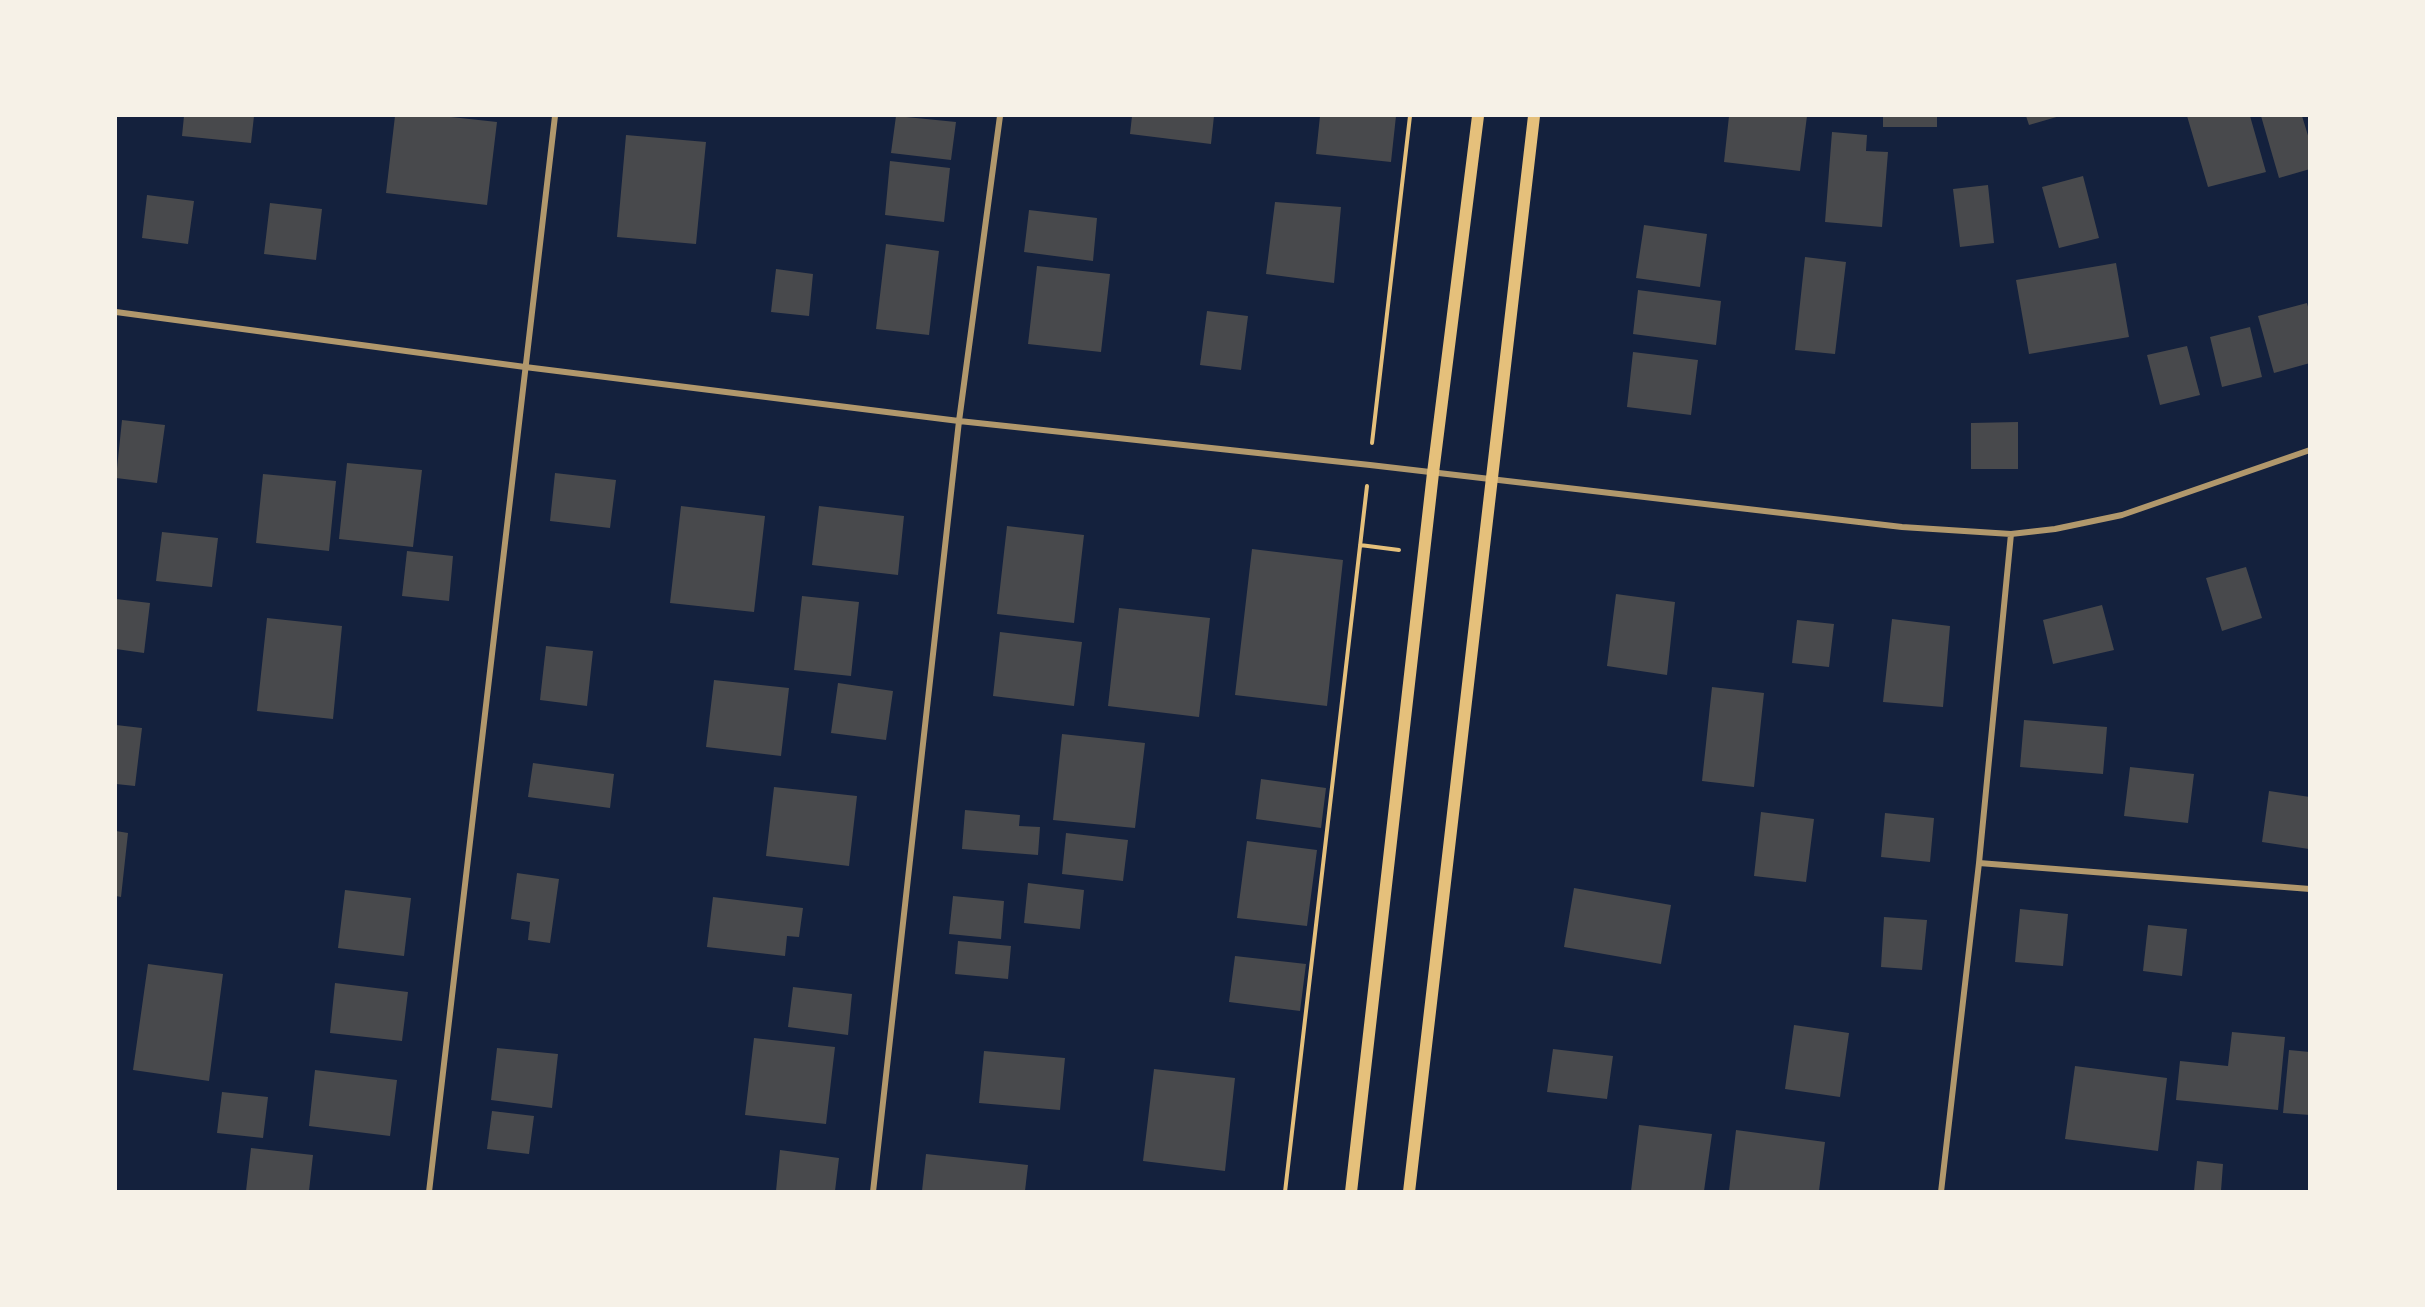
<!DOCTYPE html>
<style>
body{margin:0}
#map{position:relative;width:2425px;height:1307px;overflow:hidden;background:#14213d;font-family:Rubik,sans-serif}
canvas{display:block}
.frame{position:absolute;inset:0;border:117px solid #f6f1e7;pointer-events:none}
</style>
<div id="map">
<canvas width="2425" height="1307"></canvas>
<div class="frame"></div>
</div>
<script>
const ctx = document.querySelector('canvas').getContext('2d');
ctx.lineJoin = 'round';
function fill(path, color) { ctx.fillStyle = color; ctx.fill(path, 'evenodd'); }
function strokePath(path, color, width, dash) { ctx.strokeStyle = color; ctx.lineWidth = width; ctx.lineCap = dash ? 'butt' : 'round'; ctx.setLineDash(dash || []); ctx.stroke(path); }
fill(new Path2D(`
 M 184,116 L 254,116 L 251,143 L 182,136 Z
 M 395,116 L 442,116 L 497,122 L 487,205 L 386,193 Z
 M 896,116 L 956,122 L 951,160 L 891,153 Z
 M 1132,116 L 1214,116 L 1211,144 L 1130,134 Z
 M 1320,116 L 1396,116 L 1391,162 L 1316,154 Z
 M 1729,116 L 1807,116 L 1800,171 L 1724,162 Z
 M 1883,116 L 1937,116 L 1937,127 L 1883,127 Z
 M 2026,116 L 2060,116 L 2029,125 Z
 M 2187,116 L 2250,116 L 2266,172 L 2208,187 Z
 M 2261,116 L 2302,116 L 2310,142 L 2310,169 L 2279,178 Z
 M 1832,132 L 1867,135 L 1866,151 L 1888,152 L 1882,227 L 1825,222 Z
 M 626,135 L 706,142 L 696,244 L 617,237 Z
 M 890,161 L 950,168 L 944,222 L 885,215 Z
 M 2083,176 L 2099,238 L 2059,248 L 2042,187 Z
 M 1988,185 L 1994,243 L 1960,247 L 1953,189 Z
 M 147,195 L 194,201 L 188,244 L 142,238 Z
 M 1275,202 L 1341,207 L 1334,283 L 1266,274 Z
 M 270,203 L 322,209 L 316,260 L 264,254 Z
 M 1029,210 L 1097,218 L 1093,261 L 1024,252 Z
 M 1644,225 L 1707,234 L 1700,287 L 1636,278 Z
 M 886,244 L 939,251 L 929,335 L 876,329 Z
 M 1805,257 L 1846,262 L 1835,354 L 1795,350 Z
 M 2116,263 L 2129,337 L 2029,354 L 2016,280 Z
 M 1037,266 L 1110,274 L 1101,352 L 1028,344 Z
 M 776,269 L 813,274 L 809,316 L 771,312 Z
 M 1638,290 L 1721,301 L 1716,345 L 1633,334 Z
 M 2307,303 L 2310,314 L 2310,363 L 2274,373 L 2258,316 Z
 M 1207,311 L 1248,316 L 1241,370 L 1200,365 Z
 M 2250,327 L 2262,377 L 2222,387 L 2210,337 Z
 M 2187,346 L 2200,395 L 2160,405 L 2147,355 Z
 M 1633,352 L 1698,360 L 1691,415 L 1627,407 Z
 M 122,420 L 165,425 L 157,483 L 116,478 Z
 M 2018,422 L 2018,469 L 1971,469 L 1971,423 Z
 M 347,463 L 422,470 L 413,547 L 339,539 Z
 M 555,473 L 616,480 L 610,528 L 550,521 Z
 M 263,474 L 336,481 L 329,551 L 256,543 Z
 M 681,506 L 765,516 L 754,612 L 670,603 Z
 M 819,506 L 904,516 L 898,575 L 812,565 Z
 M 1007,526 L 1084,535 L 1074,623 L 997,614 Z
 M 162,532 L 218,538 L 212,587 L 156,581 Z
 M 1252,549 L 1343,560 L 1327,706 L 1235,695 Z
 M 407,551 L 453,556 L 449,601 L 402,596 Z
 M 2246,567 L 2262,618 L 2222,631 L 2206,578 Z
 M 1616,594 L 1675,602 L 1667,675 L 1607,666 Z
 M 802,596 L 859,602 L 851,676 L 794,670 Z
 M 116,599 L 150,603 L 144,653 L 116,649 Z
 M 2102,605 L 2114,650 L 2053,664 L 2043,620 Z
 M 1119,608 L 1210,618 L 1199,717 L 1108,706 Z
 M 267,618 L 342,626 L 333,719 L 257,711 Z
 M 1892,619 L 1950,626 L 1943,707 L 1883,702 Z
 M 1797,620 L 1834,624 L 1829,667 L 1792,663 Z
 M 1000,632 L 1082,642 L 1074,706 L 993,696 Z
 M 546,646 L 593,651 L 587,706 L 540,700 Z
 M 714,680 L 789,688 L 781,756 L 706,747 Z
 M 838,683 L 893,691 L 886,740 L 831,733 Z
 M 1712,687 L 1764,693 L 1754,787 L 1702,781 Z
 M 2024,720 L 2107,727 L 2103,774 L 2020,767 Z
 M 116,725 L 142,728 L 135,786 L 116,784 Z
 M 1062,734 L 1145,743 L 1135,828 L 1053,820 Z
 M 533,763 L 614,774 L 610,808 L 528,797 Z
 M 2130,767 L 2194,774 L 2188,823 L 2124,816 Z
 M 1261,779 L 1326,788 L 1321,828 L 1256,819 Z
 M 774,787 L 857,796 L 849,866 L 766,856 Z
 M 2269,791 L 2310,797 L 2309,849 L 2262,842 Z
 M 965,810 L 1020,815 L 1019,826 L 1040,827 L 1038,855 L 962,849 Z
 M 1761,812 L 1814,819 L 1806,882 L 1754,876 Z
 M 1885,813 L 1934,818 L 1930,862 L 1881,857 Z
 M 116,831 L 128,833 L 121,897 L 116,896 Z
 M 1066,833 L 1128,840 L 1123,881 L 1062,874 Z
 M 1247,841 L 1317,850 L 1307,926 L 1237,918 Z
 M 517,873 L 559,879 L 550,943 L 528,940 L 530,922 L 511,919 Z
 M 1028,883 L 1084,890 L 1080,929 L 1024,923 Z
 M 1574,888 L 1671,905 L 1661,964 L 1564,947 Z
 M 345,890 L 411,898 L 404,956 L 338,948 Z
 M 953,896 L 1004,901 L 1001,939 L 949,934 Z
 M 713,897 L 803,908 L 799,937 L 787,936 L 785,956 L 707,947 Z
 M 2020,909 L 2068,914 L 2063,966 L 2015,962 Z
 M 1884,917 L 1927,920 L 1922,970 L 1881,967 Z
 M 2148,925 L 2187,929 L 2182,976 L 2143,971 Z
 M 958,941 L 1011,946 L 1008,979 L 955,974 Z
 M 1235,956 L 1306,964 L 1300,1011 L 1229,1002 Z
 M 148,964 L 223,974 L 209,1081 L 133,1070 Z
 M 335,983 L 408,992 L 402,1041 L 330,1033 Z
 M 793,987 L 852,994 L 848,1035 L 788,1027 Z
 M 1794,1025 L 1849,1033 L 1840,1097 L 1785,1089 Z
 M 2232,1032 L 2285,1037 L 2278,1110 L 2176,1100 L 2180,1061 L 2228,1066 Z
 M 754,1038 L 835,1047 L 826,1124 L 745,1115 Z
 M 497,1048 L 558,1054 L 552,1108 L 491,1100 Z
 M 1553,1049 L 1613,1056 L 1607,1099 L 1547,1092 Z
 M 2289,1050 L 2310,1052 L 2310,1115 L 2283,1113 Z
 M 984,1051 L 1065,1058 L 1060,1110 L 979,1103 Z
 M 2075,1066 L 2167,1078 L 2158,1151 L 2065,1139 Z
 M 1154,1069 L 1235,1078 L 1225,1171 L 1143,1161 Z
 M 315,1070 L 397,1080 L 390,1136 L 309,1126 Z
 M 222,1092 L 268,1097 L 263,1138 L 217,1133 Z
 M 492,1111 L 534,1116 L 529,1154 L 487,1149 Z
 M 1639,1125 L 1712,1134 L 1704,1191 L 1631,1191 Z
 M 1736,1130 L 1825,1142 L 1819,1191 L 1729,1191 Z
 M 251,1148 L 313,1155 L 309,1191 L 246,1191 Z
 M 780,1150 L 839,1158 L 835,1191 L 776,1191 Z
 M 926,1154 L 1028,1165 L 1025,1191 L 922,1191 Z
 M 2197,1161 L 2223,1164 L 2221,1191 L 2194,1191 Z`), '#48494c');
strokePath(new Path2D(`
 M 1372,443 L 1410,116
 M 1360,545 L 1399,550
 M 1285,1192 L 1367,486`), '#e5c07b', 4);
strokePath(new Path2D(`
 M 116,312 L 525,367 L 959,421 L 1370,465 L 1902,527 L 2011,534 L 2055,529 L 2122,515 L 2310,450
 M 1979,863 L 2310,889
 M 429,1192 L 555,116
 M 873,1192 L 959,421 L 1000,116
 M 1941,1192 L 1979,863 L 2011,534`), '#b1986c', 6);
strokePath(new Path2D(`
 M 1351,1192 L 1433,473 L 1478,116
 M 1409,1192 L 1534,116`), '#e5c07b', 12);
</script>
